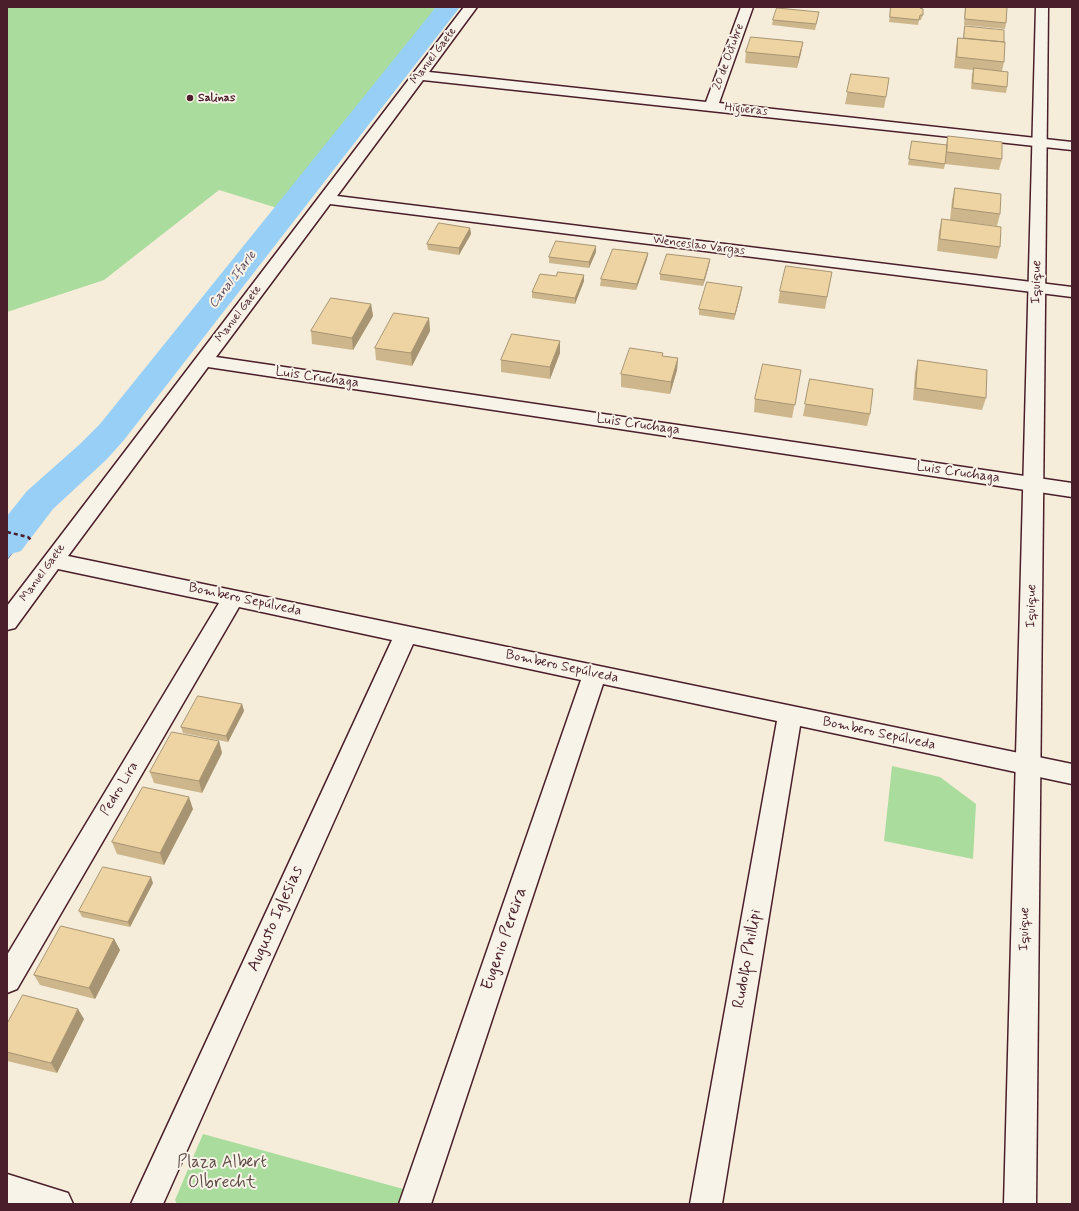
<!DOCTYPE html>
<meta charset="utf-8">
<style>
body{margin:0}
#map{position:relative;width:1079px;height:1211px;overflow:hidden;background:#f5edda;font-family:Mynerve,sans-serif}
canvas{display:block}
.frame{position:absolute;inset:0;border:8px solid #4a1f2b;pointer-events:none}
</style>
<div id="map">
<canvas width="1079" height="1211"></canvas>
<div class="frame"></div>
</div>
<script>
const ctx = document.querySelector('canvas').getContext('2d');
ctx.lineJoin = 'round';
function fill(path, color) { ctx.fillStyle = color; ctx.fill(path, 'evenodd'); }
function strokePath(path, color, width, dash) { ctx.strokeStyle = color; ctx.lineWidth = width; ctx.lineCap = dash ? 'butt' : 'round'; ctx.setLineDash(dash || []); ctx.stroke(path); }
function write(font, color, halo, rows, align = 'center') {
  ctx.font = font + ' Mynerve,sans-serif'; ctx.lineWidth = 4; ctx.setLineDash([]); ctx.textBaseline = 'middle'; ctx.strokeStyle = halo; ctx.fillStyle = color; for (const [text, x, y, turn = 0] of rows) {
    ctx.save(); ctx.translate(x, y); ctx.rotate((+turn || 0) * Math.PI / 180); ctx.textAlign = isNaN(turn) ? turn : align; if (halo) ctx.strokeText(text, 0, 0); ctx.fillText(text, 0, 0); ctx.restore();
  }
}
fill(new Path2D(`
 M 7,7 L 443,7 L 287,211 L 219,190 L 104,280 L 7,312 Z
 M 892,766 L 940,777 L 976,804 L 973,859 L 884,841 Z
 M 203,1134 L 407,1190 L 401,1204 L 177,1204 L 175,1200 Z`), '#aadc9d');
const water = new Path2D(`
 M 31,498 L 51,502 L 7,560 L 7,526 Z`);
fill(water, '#97cff7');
strokePath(water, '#7889a5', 1);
fill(new Path2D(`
 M 436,7 L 460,7 L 124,440 L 106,460 L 53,509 L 21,551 L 7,555 L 7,516 L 27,491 L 80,444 L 100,424 Z`), '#97cff7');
const minor = new Path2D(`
 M 464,7 L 477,7 L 429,72 L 706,102 L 741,7 L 753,7 L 719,103 L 1072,142 L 1072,150 L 423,80 L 337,196 L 1072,287 L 1072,297 L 330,204 L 216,357 L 1072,483 L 1072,497 L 208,367 L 68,556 L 1072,764 L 1072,784 L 800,726 L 722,1204 L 690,1204 L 777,721 L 603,684 L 431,1204 L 399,1204 L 581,680 L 413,644 L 163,1204 L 131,1204 L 392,640 L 239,607 L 17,989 L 7,993 L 7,955 L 219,603 L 58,569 L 15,628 L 7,630 L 7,606 Z
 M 7,1174 L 68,1193 L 73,1204 L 7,1204 Z`);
const tertiary = new Path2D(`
 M 1036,7 L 1048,7 L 1036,1204 L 1004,1204 Z`);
strokePath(minor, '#4a1f2b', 3);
strokePath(tertiary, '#4a1f2b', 3);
strokePath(new Path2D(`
 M 7,532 L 28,537 L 31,540`), '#4a1f2b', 2.5, [4, 3]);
fill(minor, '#f7f3e8');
fill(tertiary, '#f7f3e8');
fill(new Path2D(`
 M 891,7 L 920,8 L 923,15 L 921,20 L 919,20 L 918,25 L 889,22 Z
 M 965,7 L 1007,7 L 1006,23 L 1005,29 L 964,25 Z
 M 818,18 L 815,30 L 772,25 L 773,20 Z
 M 965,26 L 1004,62 L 1002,71 L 1007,87 L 1006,93 L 971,89 L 972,74 L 973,70 L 954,68 L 956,48 L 958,38 L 963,38 Z
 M 803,42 L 801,53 L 797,68 L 745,63 L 746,52 Z
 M 851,74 L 886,97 L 884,108 L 845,104 Z
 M 948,136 L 1002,159 L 999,170 L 945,164 L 944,169 L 908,165 L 912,141 L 946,145 Z
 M 955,188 L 1000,214 L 997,226 L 950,220 L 952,200 Z
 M 942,219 L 1000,247 L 997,259 L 937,251 L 939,231 Z
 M 470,228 L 471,234 L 459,255 L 428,250 L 427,244 Z
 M 596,252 L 589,268 L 549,263 L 549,257 Z
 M 648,253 L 647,259 L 636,290 L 600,286 L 601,279 Z
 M 710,259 L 709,265 L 703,286 L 660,280 L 660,274 Z
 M 832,272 L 825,309 L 778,303 L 780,291 Z
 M 584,275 L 584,281 L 575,304 L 532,298 L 532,292 L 556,276 Z
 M 741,293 L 734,320 L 699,315 L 699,309 Z
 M 371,304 L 373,316 L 353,350 L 312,344 L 311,331 Z
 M 429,318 L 430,331 L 412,366 L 376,360 L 375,348 Z
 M 560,353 L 550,379 L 501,372 L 501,360 Z
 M 662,356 L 678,358 L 677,370 L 670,394 L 621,387 L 621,374 Z
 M 918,360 L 986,398 L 982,410 L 913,400 L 915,372 Z
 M 801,370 L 792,418 L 754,412 L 755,399 Z
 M 810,379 L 870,414 L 867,426 L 803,416 Z
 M 242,704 L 244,711 L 228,742 L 183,733 L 181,727 Z
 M 219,741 L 222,753 L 202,793 L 154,783 L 150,772 Z
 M 193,809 L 164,865 L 117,854 L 112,842 Z
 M 153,883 L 130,927 L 82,917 L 79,911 Z
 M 114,939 L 120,950 L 95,999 L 40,985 L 34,975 Z
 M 84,1019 L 57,1073 L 7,1061 L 7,1024 Z`), '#cdb68c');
fill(new Path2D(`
 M 803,42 L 801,53 L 797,68 L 799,57 Z
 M 470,228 L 471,234 L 459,255 L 459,248 Z
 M 596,246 L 596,252 L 589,268 L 589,262 Z
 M 648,253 L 647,259 L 636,290 L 637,284 Z
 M 710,259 L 709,265 L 703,286 L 704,280 Z
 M 584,275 L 584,281 L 575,304 L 575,298 Z
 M 742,287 L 741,293 L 734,320 L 735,314 Z
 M 371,304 L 373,316 L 353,350 L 352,338 Z
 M 429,318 L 430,331 L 412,366 L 411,353 Z
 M 560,341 L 560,353 L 550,379 L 550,367 Z
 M 678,358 L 677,370 L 670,394 L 671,382 Z
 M 242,704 L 244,711 L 228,742 L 226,736 Z
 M 219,741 L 222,753 L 202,793 L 199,781 Z
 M 189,797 L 193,809 L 164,865 L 160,853 Z
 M 151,877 L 153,883 L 130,927 L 128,922 Z
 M 114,939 L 120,950 L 95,999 L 89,988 Z
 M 78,1009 L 84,1019 L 57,1073 L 51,1063 Z`), '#a79472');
const building = new Path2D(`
 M 891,7 L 921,7 L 920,8 L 923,9 L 923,15 L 920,15 L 919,20 L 890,17 Z
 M 966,7 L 1007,7 L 1006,23 L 965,19 Z
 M 777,8 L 819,12 L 816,24 L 773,20 Z
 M 965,26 L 1004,30 L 1004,42 L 964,38 Z
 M 751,37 L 803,42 L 799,57 L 746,52 Z
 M 958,38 L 1005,42 L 1004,62 L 957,57 Z
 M 974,68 L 1008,72 L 1007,87 L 973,83 Z
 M 851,74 L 889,78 L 886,97 L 847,92 Z
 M 948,136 L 1002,142 L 1002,159 L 947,152 Z
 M 912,141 L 947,145 L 945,164 L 909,159 Z
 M 955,188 L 1001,194 L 1000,214 L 953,208 Z
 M 942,219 L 1001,227 L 1000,247 L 940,239 Z
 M 439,223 L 470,228 L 459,248 L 427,244 Z
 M 556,241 L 596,246 L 589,262 L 549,257 Z
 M 613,249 L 648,253 L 637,284 L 601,279 Z
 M 667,254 L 710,259 L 704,280 L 660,274 Z
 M 786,266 L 832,272 L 827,297 L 780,291 Z
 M 558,272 L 584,275 L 575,298 L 532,292 L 540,274 L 556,276 Z
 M 707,282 L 742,287 L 735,314 L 699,309 Z
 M 331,298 L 371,304 L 352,338 L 311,331 Z
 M 394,313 L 429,318 L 411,353 L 375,348 Z
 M 512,334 L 560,341 L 550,367 L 501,360 Z
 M 630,348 L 663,353 L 662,356 L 678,358 L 671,382 L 621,374 Z
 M 918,360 L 987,370 L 986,398 L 916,388 Z
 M 763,364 L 801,370 L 795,405 L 755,399 Z
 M 810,379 L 873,389 L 870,414 L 805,404 Z
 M 198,696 L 242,704 L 226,736 L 181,727 Z
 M 172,732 L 219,741 L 199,781 L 150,772 Z
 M 143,787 L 189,797 L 160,853 L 112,842 Z
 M 103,867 L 151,877 L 128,922 L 79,911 Z
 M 61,926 L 114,939 L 89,988 L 34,975 Z
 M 23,995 L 78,1009 L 51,1063 L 7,1052 L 7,1024 Z`);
fill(building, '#eed4a3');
strokePath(building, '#a79472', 1);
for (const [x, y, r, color] of [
 [190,98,4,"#4a1f2b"]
]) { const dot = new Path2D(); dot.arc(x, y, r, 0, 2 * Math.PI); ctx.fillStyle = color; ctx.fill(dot); strokePath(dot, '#f7f3e8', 1.5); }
write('12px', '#4a1f2b', '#f7f3e8', [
 ["Manuel Gaete",434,56,-53],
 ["20 de Octubre",729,57,-70],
 ["Higueras",746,110,6],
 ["Wenceslao Vargas",699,246,7],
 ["Manuel Gaete",239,314,-53],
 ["Manuel Gaete",43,573,-54]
]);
write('bold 12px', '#4a1f2b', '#f7f3e8', [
 ["Salinas",198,98]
], 'left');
write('italic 13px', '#5d4b5e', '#f7f3e8', [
 ["Canal Ifarle",233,280,-52]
]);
write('14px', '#4a1f2b', '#f7f3e8', [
 ["Iquique",1037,282,-89],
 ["Luis Cruchaga",317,378,8],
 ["Luis Cruchaga",638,425,8],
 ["Luis Cruchaga",958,473,8],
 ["Bombero Sepúlveda",245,600,12],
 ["Iquique",1032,606,-89],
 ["Bombero Sepúlveda",562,667,12],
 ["Bombero Sepúlveda",879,734,12],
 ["Pedro Lira",120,789,-59],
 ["Iquique",1025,929,-89]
]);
write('17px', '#4a1f2b', '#f7f3e8', [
 ["Augusto Iglesias",276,919,-66],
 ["Eugenio Pereira",505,939,-71],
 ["Rudolfo Phillipi",748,959,-80]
]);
write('17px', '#624e48', '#f7f3e8', [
 ["Plaza Albert",222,1163],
 ["Olbrecht",222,1183]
]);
</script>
